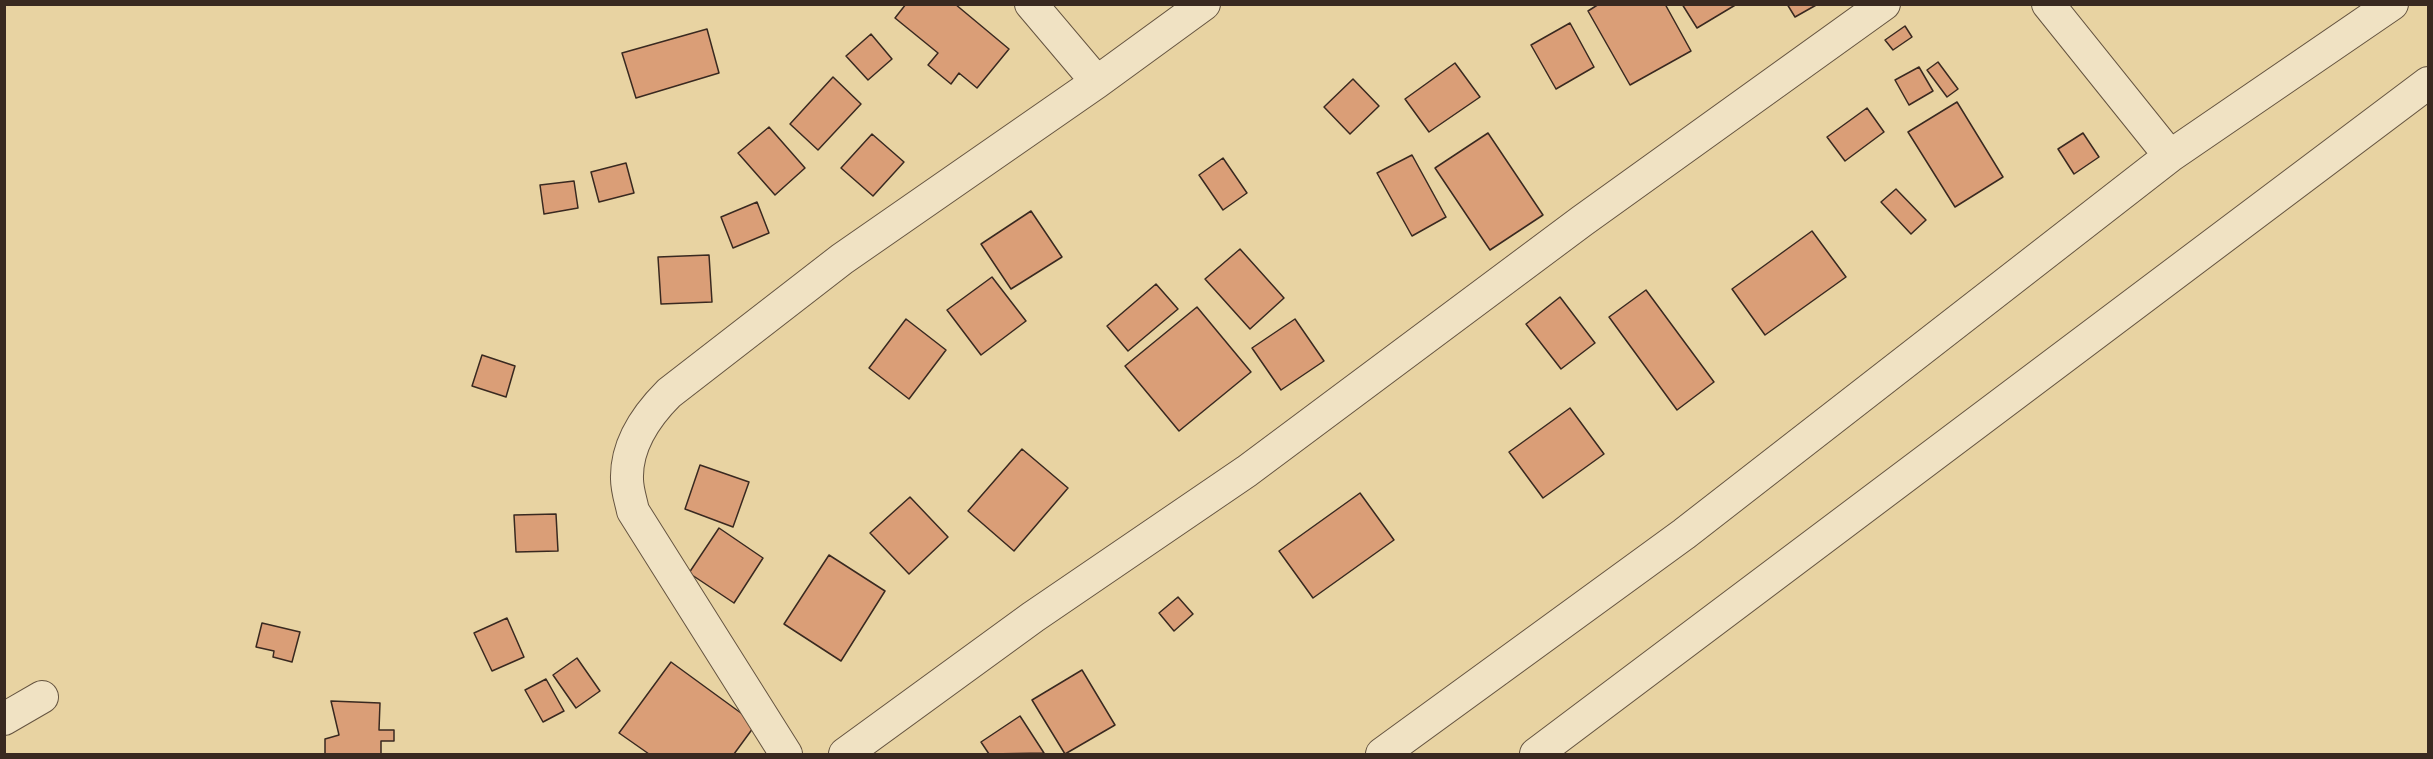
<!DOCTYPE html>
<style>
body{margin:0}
#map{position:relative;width:2433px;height:759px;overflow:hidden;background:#e8d3a2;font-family:Cardo,serif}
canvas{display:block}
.frame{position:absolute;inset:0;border:6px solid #392920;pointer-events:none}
</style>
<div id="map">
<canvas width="2433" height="759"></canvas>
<div class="frame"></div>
</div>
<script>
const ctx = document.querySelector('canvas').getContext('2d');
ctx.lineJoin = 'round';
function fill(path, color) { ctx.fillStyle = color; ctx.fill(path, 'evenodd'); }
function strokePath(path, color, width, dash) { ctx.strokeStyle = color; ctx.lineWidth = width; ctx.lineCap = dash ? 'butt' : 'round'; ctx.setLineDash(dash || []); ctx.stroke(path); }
const building = new Path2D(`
 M 906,4 L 955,4 L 1009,49 L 977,88 L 959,73 L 951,84 L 928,65 L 938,53 L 895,18 Z
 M 1599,4 L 1665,4 L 1691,51 L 1630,85 L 1588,11 Z
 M 1682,4 L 1737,4 L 1697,28 Z
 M 1787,4 L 1818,4 L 1795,17 Z
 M 1570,23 L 1594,67 L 1556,89 L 1531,45 Z
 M 1905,26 L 1912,37 L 1893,50 L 1885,40 Z
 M 707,29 L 719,73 L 636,98 L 622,53 Z
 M 871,34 L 892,59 L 868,80 L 846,56 Z
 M 1938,62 L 1958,89 L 1947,97 L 1927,70 Z
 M 1455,63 L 1480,97 L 1429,132 L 1405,99 Z
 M 1919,67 L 1933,91 L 1909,105 L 1895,80 Z
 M 833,77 L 861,104 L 818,150 L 790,124 Z
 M 1353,79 L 1379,106 L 1350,134 L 1324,107 Z
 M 1957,102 L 2003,177 L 1955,207 L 1908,132 Z
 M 1867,108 L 1884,132 L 1845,161 L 1827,137 Z
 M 769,127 L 805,168 L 775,195 L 738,153 Z
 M 1488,133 L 1543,215 L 1490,250 L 1435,168 Z
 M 2083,133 L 2099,157 L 2074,174 L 2058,149 Z
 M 872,134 L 904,162 L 873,196 L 841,168 Z
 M 1412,155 L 1446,217 L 1412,236 L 1377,173 Z
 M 1223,158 L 1247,193 L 1223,210 L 1199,175 Z
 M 626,163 L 634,193 L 599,202 L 591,172 Z
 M 574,181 L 578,208 L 544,214 L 540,185 Z
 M 1896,189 L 1926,220 L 1911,234 L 1881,202 Z
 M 757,202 L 769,233 L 733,248 L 721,217 Z
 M 1031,211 L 1062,257 L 1011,289 L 981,244 Z
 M 1812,231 L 1846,277 L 1765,335 L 1732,289 Z
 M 1240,249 L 1284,298 L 1250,329 L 1205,279 Z
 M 709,255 L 712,302 L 661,304 L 658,257 Z
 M 992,277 L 1026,321 L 981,355 L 947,310 Z
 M 1156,284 L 1178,309 L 1128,351 L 1107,326 Z
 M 1646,290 L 1714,382 L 1677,410 L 1609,317 Z
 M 1560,297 L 1595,343 L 1561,369 L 1526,324 Z
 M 1197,307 L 1251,372 L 1179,431 L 1125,366 Z
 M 906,319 L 946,350 L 909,399 L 869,368 Z
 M 1295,319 L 1324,361 L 1281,390 L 1252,348 Z
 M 482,355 L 515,366 L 506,397 L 472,386 Z
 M 1570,408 L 1604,454 L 1543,498 L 1509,452 Z
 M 1022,449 L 1068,488 L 1014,551 L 968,511 Z
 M 700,465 L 749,482 L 733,527 L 685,509 Z
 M 1360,493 L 1394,540 L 1313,598 L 1279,551 Z
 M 910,497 L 948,537 L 909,574 L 870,533 Z
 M 556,514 L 558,551 L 516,552 L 514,515 Z
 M 719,528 L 763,558 L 734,603 L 689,573 Z
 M 829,555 L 885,591 L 841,661 L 784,624 Z
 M 1178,597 L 1193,614 L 1174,631 L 1159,613 Z
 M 507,618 L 524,657 L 492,671 L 474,633 Z
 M 262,623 L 300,632 L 292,662 L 273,657 L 274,651 L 256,647 Z
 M 577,658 L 600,691 L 576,708 L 553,675 Z
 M 671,662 L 756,724 L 734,754 L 649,754 L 619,733 Z
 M 1082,670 L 1115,725 L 1065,754 L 1032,700 Z
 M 546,679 L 564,711 L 543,722 L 525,690 Z
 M 331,701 L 380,703 L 379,730 L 394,730 L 394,741 L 381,741 L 381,754 L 325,754 L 325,739 L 339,735 Z
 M 1020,716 L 1044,753 L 989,754 L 981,742 Z`);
fill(building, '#da9e77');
strokePath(building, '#392920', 1.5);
const street = new Path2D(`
 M 1031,4 L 1097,82
 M 2048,4 L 2170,156
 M 4,719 L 42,697
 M 786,754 L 633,511 C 631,501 627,490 627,479 C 626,445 646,416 669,393 L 842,259 L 1097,82 L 1204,4
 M 845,754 L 1033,617 L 1247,471 L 1582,221 L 1884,4
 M 1382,754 L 1684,534 L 2170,156 L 2392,4
 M 1536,754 L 2428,83`);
strokePath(street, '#655440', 34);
strokePath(street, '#f0e2c3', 32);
</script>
